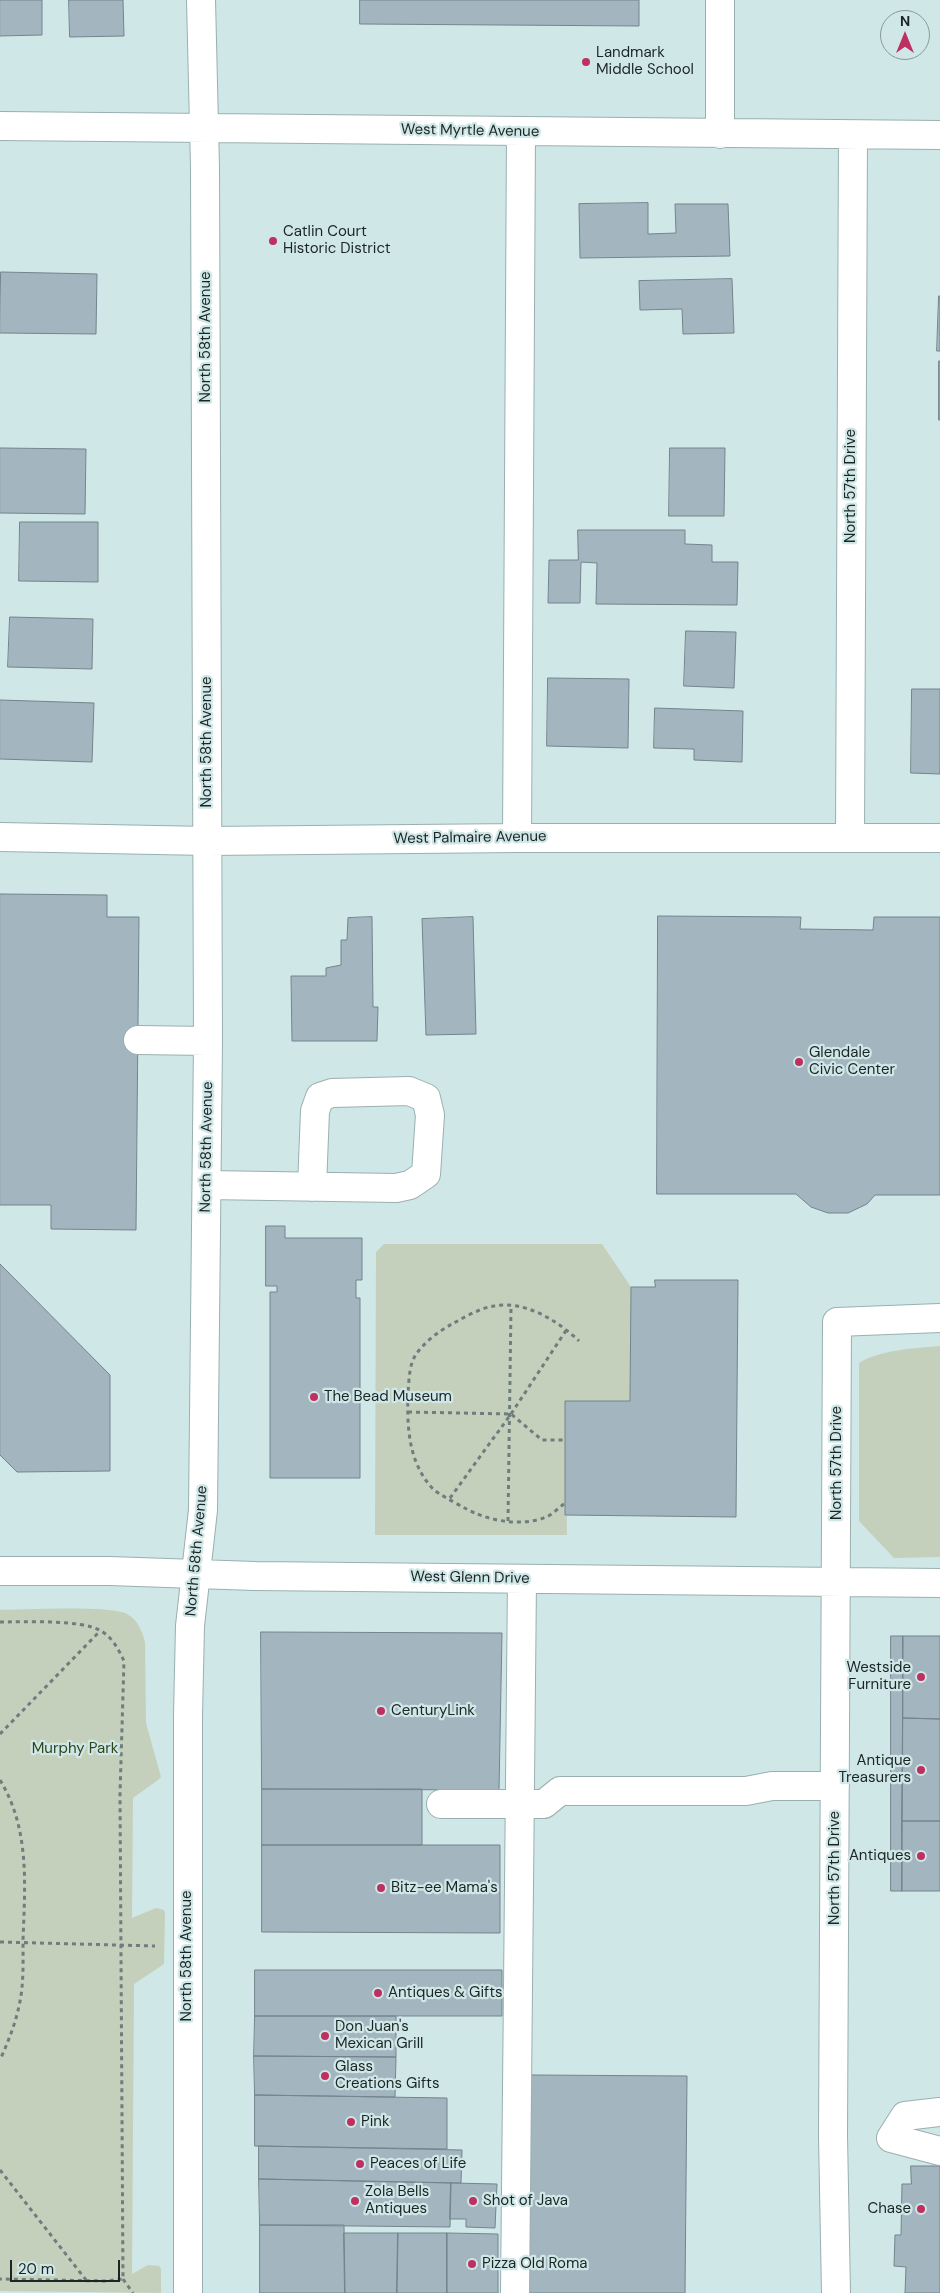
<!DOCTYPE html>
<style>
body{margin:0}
#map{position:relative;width:940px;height:2293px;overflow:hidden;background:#d0e7e7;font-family:"DM Sans",sans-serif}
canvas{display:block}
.north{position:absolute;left:880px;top:10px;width:50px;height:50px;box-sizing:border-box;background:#d0e7e7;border:1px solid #899;border-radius:50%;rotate:0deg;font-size:14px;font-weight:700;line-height:20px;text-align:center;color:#1c2525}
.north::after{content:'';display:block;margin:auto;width:18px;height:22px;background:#be3061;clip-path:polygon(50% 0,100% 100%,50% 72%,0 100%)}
.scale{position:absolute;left:10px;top:2260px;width:110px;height:22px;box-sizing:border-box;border:2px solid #1c2525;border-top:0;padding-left:6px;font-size:15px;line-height:18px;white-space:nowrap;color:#1c2525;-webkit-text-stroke:4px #d0e7e7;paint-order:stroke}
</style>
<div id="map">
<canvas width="940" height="2293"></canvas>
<div class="north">N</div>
<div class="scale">20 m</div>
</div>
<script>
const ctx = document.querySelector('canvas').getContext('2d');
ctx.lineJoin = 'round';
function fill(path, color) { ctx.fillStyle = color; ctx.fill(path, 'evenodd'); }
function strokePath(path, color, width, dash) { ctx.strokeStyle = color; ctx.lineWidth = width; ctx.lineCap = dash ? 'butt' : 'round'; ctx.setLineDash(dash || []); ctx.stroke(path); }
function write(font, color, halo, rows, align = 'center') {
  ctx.font = font + ' "DM Sans",sans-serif'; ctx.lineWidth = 4.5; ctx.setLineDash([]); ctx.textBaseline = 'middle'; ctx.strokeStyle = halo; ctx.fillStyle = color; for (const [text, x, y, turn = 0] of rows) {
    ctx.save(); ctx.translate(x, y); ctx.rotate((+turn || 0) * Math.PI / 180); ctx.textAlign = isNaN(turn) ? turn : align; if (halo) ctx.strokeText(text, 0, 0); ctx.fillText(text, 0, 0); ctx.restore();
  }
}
fill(new Path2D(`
 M 384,1244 L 602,1244 L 631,1287 L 630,1401 L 565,1401 L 567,1535 L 375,1535 L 376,1252 Z
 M 940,1346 L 940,1557 L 894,1558 L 859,1521 L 859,1363 C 879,1350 916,1348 940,1346 Z
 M 0,1610 C 25,1610 108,1605 127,1614 C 138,1620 142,1631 145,1642 L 146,1723 L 161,1777 L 158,1780 L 133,1798 L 132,1918 L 156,1908 L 164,1910 L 165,1913 L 164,1964 L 134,1984 L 132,2274 L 148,2265 L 159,2266 L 161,2269 L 161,2293 L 0,2291 Z`), '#c4d0bb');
const building = new Path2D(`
 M 0,0 L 42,0 L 42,35 L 0,36 Z
 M 69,0 L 123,0 L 124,36 L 70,37 Z
 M 360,0 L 639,0 L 639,26 L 360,24 Z
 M 648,203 L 648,234 L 676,233 L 675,204 L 728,204 L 730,256 L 580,258 L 579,204 Z
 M 1,272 L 97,274 L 96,334 L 0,333 Z
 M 732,279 L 734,333 L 683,334 L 682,309 L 640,310 L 639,281 Z
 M 939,296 L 940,296 L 940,351 L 937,351 Z
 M 939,361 L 940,361 L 940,420 L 939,420 Z
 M 0,448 L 86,449 L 85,514 L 0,513 Z
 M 670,448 L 725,448 L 724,516 L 669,516 Z
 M 20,522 L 98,522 L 98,582 L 19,581 Z
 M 578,530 L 685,530 L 685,544 L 712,545 L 712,562 L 738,562 L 737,605 L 596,604 L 597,563 L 581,562 L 580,603 L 548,603 L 549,560 L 578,560 Z
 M 10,617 L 93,619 L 92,669 L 8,667 Z
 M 686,631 L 736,632 L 734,688 L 684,686 Z
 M 548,678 L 629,679 L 628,748 L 547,746 Z
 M 912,689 L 940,689 L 940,774 L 911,773 Z
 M 0,700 L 94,703 L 92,762 L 0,759 Z
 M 655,708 L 743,711 L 742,762 L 694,760 L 694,749 L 654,748 Z
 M 0,894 L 107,895 L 107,917 L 139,917 L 136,1230 L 51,1229 L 51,1205 L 0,1205 Z
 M 658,916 L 801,917 L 800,929 L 873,930 L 874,917 L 940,917 L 940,1195 L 875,1195 L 867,1204 L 848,1213 L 828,1213 L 811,1207 L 796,1194 L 657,1194 Z
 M 372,917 L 373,1007 L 378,1007 L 377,1041 L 292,1041 L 291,976 L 326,976 L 326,968 L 341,965 L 341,940 L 347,940 L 348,918 Z
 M 473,917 L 476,1034 L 426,1035 L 422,919 Z
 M 266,1226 L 285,1226 L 285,1238 L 362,1238 L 362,1280 L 356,1280 L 356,1298 L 360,1298 L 360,1478 L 270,1478 L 270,1292 L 277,1292 L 277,1286 L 266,1286 Z
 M 0,1264 L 110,1375 L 110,1471 L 17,1472 L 0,1455 Z
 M 655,1280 L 738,1280 L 736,1517 L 565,1515 L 565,1401 L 630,1401 L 631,1287 L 655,1287 Z
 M 261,1632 L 502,1633 L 499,1790 L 262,1789 Z
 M 891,1636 L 903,1636 L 902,1891 L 891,1891 Z
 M 903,1636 L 940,1636 L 940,1719 L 903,1718 Z
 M 903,1718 L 940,1719 L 940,1821 L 902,1821 Z
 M 262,1789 L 422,1789 L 422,1845 L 262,1845 Z
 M 902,1821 L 940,1821 L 940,1891 L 902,1891 Z
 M 262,1845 L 500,1845 L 500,1933 L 262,1932 Z
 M 255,1970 L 502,1970 L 502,2016 L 255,2016 Z
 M 255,2016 L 396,2016 L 396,2057 L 254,2056 Z
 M 254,2056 L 396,2057 L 395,2097 L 255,2095 Z
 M 531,2075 L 687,2076 L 685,2293 L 529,2293 Z
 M 255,2095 L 447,2098 L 447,2149 L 255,2146 Z
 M 259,2146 L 462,2150 L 461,2183 L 259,2179 Z
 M 911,2166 L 940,2166 L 940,2293 L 905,2293 L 906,2267 L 894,2266 L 895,2235 L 901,2235 L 902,2184 L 911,2184 Z
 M 259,2179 L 451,2183 L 450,2227 L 260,2225 Z
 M 451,2183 L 497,2184 L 495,2228 L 466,2227 L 466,2219 L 450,2219 Z
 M 260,2225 L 344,2225 L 345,2293 L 260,2293 Z
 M 344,2233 L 398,2233 L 397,2293 L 345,2293 Z
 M 398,2233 L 447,2233 L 447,2293 L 397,2293 Z
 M 447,2233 L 498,2234 L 498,2293 L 447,2293 Z`);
fill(building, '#a3b5bf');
strokePath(building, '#73848d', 1);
const minor = new Path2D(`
 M 0,126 L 940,135
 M 720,134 L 720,0
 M 0,837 L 208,841 L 517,838 L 940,838
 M 850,837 L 853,135
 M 517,838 L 521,132
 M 138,1040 L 208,1041
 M 207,1185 L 396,1188 L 410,1185 L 426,1174 L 430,1115 L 426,1098 L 409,1091 L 332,1093 L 320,1097 L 315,1111 L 312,1187
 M 0,1571 L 109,1571 L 255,1576 L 940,1583
 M 441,1804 L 544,1804 L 560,1791 L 746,1791 L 772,1786 L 835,1786
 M 891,2138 L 905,2116 L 940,2112
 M 891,2138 L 940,2151
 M 188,2293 L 188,1715 L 190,1626 L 203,1510 L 208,1041 L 205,167 L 201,0
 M 515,2293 L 522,1579
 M 836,2293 L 833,2136 L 837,1322 L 940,1318`);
strokePath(minor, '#9ab0b0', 30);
strokePath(new Path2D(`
 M 408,1412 L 511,1414 L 542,1440 L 564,1440
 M 450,1498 L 511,1414 L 567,1329
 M 564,1504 C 558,1508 552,1515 546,1517 C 525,1526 495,1522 475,1513 C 469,1511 435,1492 433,1489 C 408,1462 407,1427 408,1393 C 409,1381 409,1366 415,1356 C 423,1343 439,1331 452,1324 C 465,1317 480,1308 494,1306 C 525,1300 558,1321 579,1341
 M 508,1521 L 511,1306
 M 0,1622 C 23,1622 82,1619 101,1631 C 112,1637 119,1650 124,1661 L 120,1794 L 123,2279 L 105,2281 L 0,2279
 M 0,1734 L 100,1631
 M 0,1780 C 30,1829 25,1885 23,1940 C 23,1962 24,1985 19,2006 C 15,2025 8,2042 0,2060
 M 0,1942 L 155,1946
 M 0,2170 L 86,2280
 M 123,2279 L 133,2293`), '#6e7d7d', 3, [4, 4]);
strokePath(minor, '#fff', 28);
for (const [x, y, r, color] of [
 [586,62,5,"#be3061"],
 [273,241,5,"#be3061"],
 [799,1062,5,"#be3061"],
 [314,1397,5,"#be3061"],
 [921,1677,5,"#be3061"],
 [381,1711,5,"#be3061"],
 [921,1770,5,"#be3061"],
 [921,1856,5,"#be3061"],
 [381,1888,5,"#be3061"],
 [378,1993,5,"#be3061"],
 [325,2036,5,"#be3061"],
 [325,2076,5,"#be3061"],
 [351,2122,5,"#be3061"],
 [360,2164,5,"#be3061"],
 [355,2201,5,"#be3061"],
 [473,2201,5,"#be3061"],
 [921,2209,5,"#be3061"],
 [472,2264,5,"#be3061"]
]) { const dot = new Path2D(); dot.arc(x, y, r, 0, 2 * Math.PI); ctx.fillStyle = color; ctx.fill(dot); strokePath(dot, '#d0e7e7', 2); }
write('15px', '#1c2525', '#d0e7e7', [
 ["Landmark",596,53],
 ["Middle School",596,70],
 ["Catlin Court",283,232],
 ["Historic District",283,249],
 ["Glendale",809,1053],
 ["Civic Center",809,1070],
 ["The Bead Museum",324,1397],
 ["Westside",911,1668,"right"],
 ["Furniture",911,1685,"right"],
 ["CenturyLink",391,1711],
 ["Antique",911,1761,"right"],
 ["Treasurers",911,1778,"right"],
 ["Antiques",911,1856,"right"],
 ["Bitz-ee Mama's",391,1888],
 ["Antiques & Gifts",388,1993],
 ["Don Juan's",335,2027],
 ["Mexican Grill",335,2044],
 ["Glass",335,2067],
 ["Creations Gifts",335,2084],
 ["Pink",361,2122],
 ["Peaces of Life",370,2164],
 ["Zola Bells",365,2192],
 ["Antiques",365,2209],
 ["Shot of Java",483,2201],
 ["Chase",911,2209,"right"],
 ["Pizza Old Roma",482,2264]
], 'left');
write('15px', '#1c2525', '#d0e7e7', [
 ["West Myrtle Avenue",470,131,1],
 ["North 58th Avenue",206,337,-90],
 ["North 57th Drive",851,486,-90],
 ["North 58th Avenue",207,742,-90],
 ["West Palmaire Avenue",470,838,-1],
 ["North 58th Avenue",207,1147,-89],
 ["North 57th Drive",837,1463,-90],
 ["North 58th Avenue",197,1551,-85],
 ["West Glenn Drive",470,1578,1],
 ["North 57th Drive",835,1868,-90],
 ["North 58th Avenue",187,1956,-90]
]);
write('15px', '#2e4518', '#d0e7e7', [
 ["Murphy Park",75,1749]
]);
</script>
